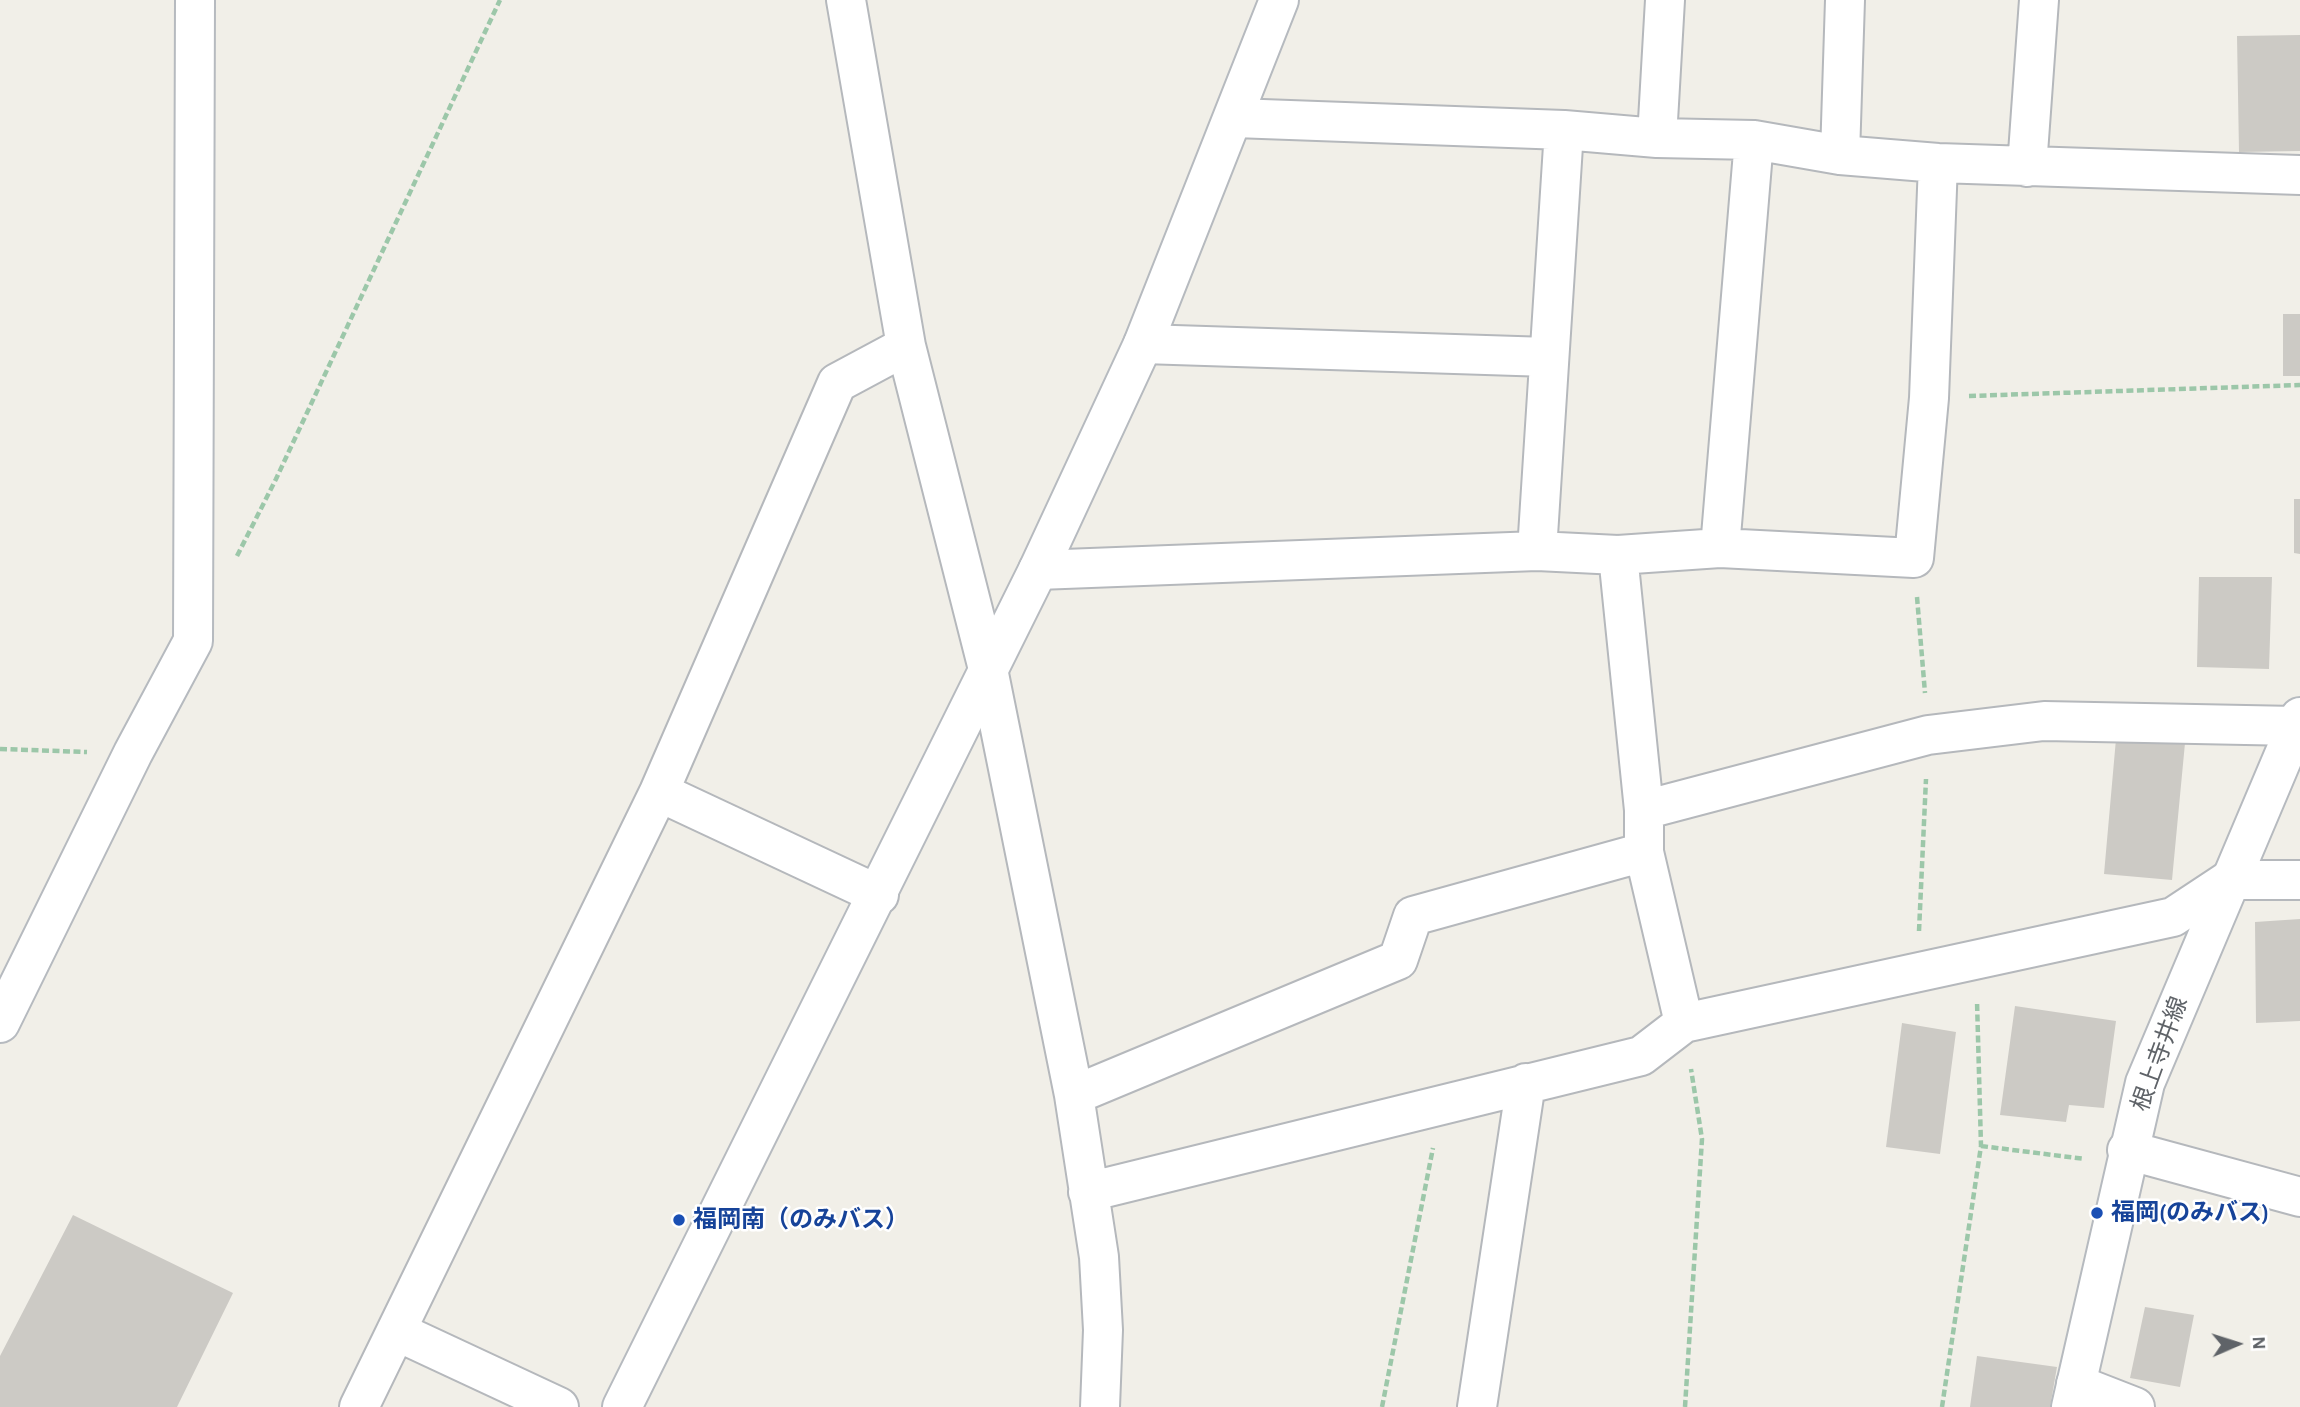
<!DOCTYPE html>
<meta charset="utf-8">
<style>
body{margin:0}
#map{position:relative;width:2300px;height:1407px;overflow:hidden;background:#f1efe8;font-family:"Alegreya Sans",sans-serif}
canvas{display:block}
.north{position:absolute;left:2202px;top:1309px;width:70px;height:70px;-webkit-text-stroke:5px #fff;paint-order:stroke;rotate:87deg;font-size:19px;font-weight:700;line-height:28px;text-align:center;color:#5f6368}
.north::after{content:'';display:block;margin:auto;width:24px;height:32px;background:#5f6368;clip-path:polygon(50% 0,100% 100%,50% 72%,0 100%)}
</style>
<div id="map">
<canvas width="2300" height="1407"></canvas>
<div class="north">N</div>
</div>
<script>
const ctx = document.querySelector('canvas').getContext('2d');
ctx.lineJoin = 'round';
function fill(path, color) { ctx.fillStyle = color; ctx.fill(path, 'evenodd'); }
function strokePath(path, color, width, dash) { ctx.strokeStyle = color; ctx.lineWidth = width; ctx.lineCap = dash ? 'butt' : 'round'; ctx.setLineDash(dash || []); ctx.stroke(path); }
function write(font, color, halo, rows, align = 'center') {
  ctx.font = font + ' "Alegreya Sans","Noto Sans JP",sans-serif'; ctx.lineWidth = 5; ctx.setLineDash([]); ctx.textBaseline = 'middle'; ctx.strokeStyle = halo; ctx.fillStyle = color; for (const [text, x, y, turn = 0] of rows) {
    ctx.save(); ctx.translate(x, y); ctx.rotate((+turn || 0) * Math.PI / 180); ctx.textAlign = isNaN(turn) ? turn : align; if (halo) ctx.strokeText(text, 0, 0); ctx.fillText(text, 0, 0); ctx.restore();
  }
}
fill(new Path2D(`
 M 2300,35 L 2300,151 L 2239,152 L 2237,36 Z
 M 2283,314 L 2300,314 L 2300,376 L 2283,376 Z
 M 2294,499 L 2300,499 L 2300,554 L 2294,553 Z
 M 2199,577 L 2272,577 L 2269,669 L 2197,667 Z
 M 2116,739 L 2185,743 L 2172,880 L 2104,874 Z
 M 2300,919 L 2300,1021 L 2256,1023 L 2255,922 Z
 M 2015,1006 L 2116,1021 L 2104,1108 L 2069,1105 L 2066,1122 L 2000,1115 Z
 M 1902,1023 L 1956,1032 L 1940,1154 L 1886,1147 Z
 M 73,1215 L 233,1293 L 177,1407 L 0,1407 L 0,1356 Z
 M 2145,1307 L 2194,1315 L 2180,1387 L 2130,1378 Z
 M 1977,1356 L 2057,1367 L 2050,1407 L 1970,1407 Z`), '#cccac5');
const street = new Path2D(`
 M 846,0 L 906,346 L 988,669 L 1074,1095 L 1099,1257 L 1103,1330 L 1100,1407
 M 1235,118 L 1564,130 L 1657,138 L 1754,140 L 1840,155 L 1938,163 L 2300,175
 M 1657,138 L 1665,0
 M 1840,155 L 1845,0
 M 2027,167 L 2039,0
 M 1143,344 L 1548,357
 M 1720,548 L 1914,558 L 1929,398 L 1938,163
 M 1537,551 L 1564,130
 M 1038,570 L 1537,551 L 1618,555
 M 659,792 L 879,895
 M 1644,810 L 1928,735 L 2044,721 L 2296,726
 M 1684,1023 L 1644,852 L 1644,810 L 1618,555 L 1720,548 L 1754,140
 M 1074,1095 L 1398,960 L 1413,916 L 1644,852
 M 2127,1150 L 2300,1197
 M 1088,1192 L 1641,1056 L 1684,1023 L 2173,917 L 2229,880 L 2300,880
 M 396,1331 L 559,1407
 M 2076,1384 L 2135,1407
 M 359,1407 L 659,792 L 837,383 L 906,346
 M 1477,1407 L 1526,1083`);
const secondary = new Path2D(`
 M 0,1023 L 133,753 L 193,641 L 195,0
 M 622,1407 L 1038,570 L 1143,344 L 1279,0
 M 2071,1407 L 2145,1083 L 2300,717`);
strokePath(street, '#b5b8bc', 42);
strokePath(secondary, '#b6babf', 42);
strokePath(new Path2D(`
 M 1969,396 L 2300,385
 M 237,556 L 276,479 L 500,0
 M 1917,597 L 1925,693
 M 0,749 L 87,752
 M 1919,931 L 1926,779
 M 1981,1146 L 2085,1159
 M 1382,1407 L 1433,1148
 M 1685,1407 L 1702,1139 L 1691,1069
 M 1942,1407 L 1981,1146 L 1977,1001`), '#9cc7a9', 4.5, [7, 3.5]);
strokePath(street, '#fff', 38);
strokePath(secondary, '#fff', 38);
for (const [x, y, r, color] of [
 [2097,1213,7,"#1a4fb4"],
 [679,1220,7,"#1a4fb4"]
]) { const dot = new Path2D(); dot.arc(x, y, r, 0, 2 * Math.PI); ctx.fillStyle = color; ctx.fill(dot); strokePath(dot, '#fff', 2.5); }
write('24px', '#5f6368', '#fff', [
 ["根上寺井線",2160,1054,-70]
]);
write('bold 24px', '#164399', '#fff', [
 ["福岡(のみバス)",2111,1213],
 ["福岡南（のみバス）",693,1220]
], 'left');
</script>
